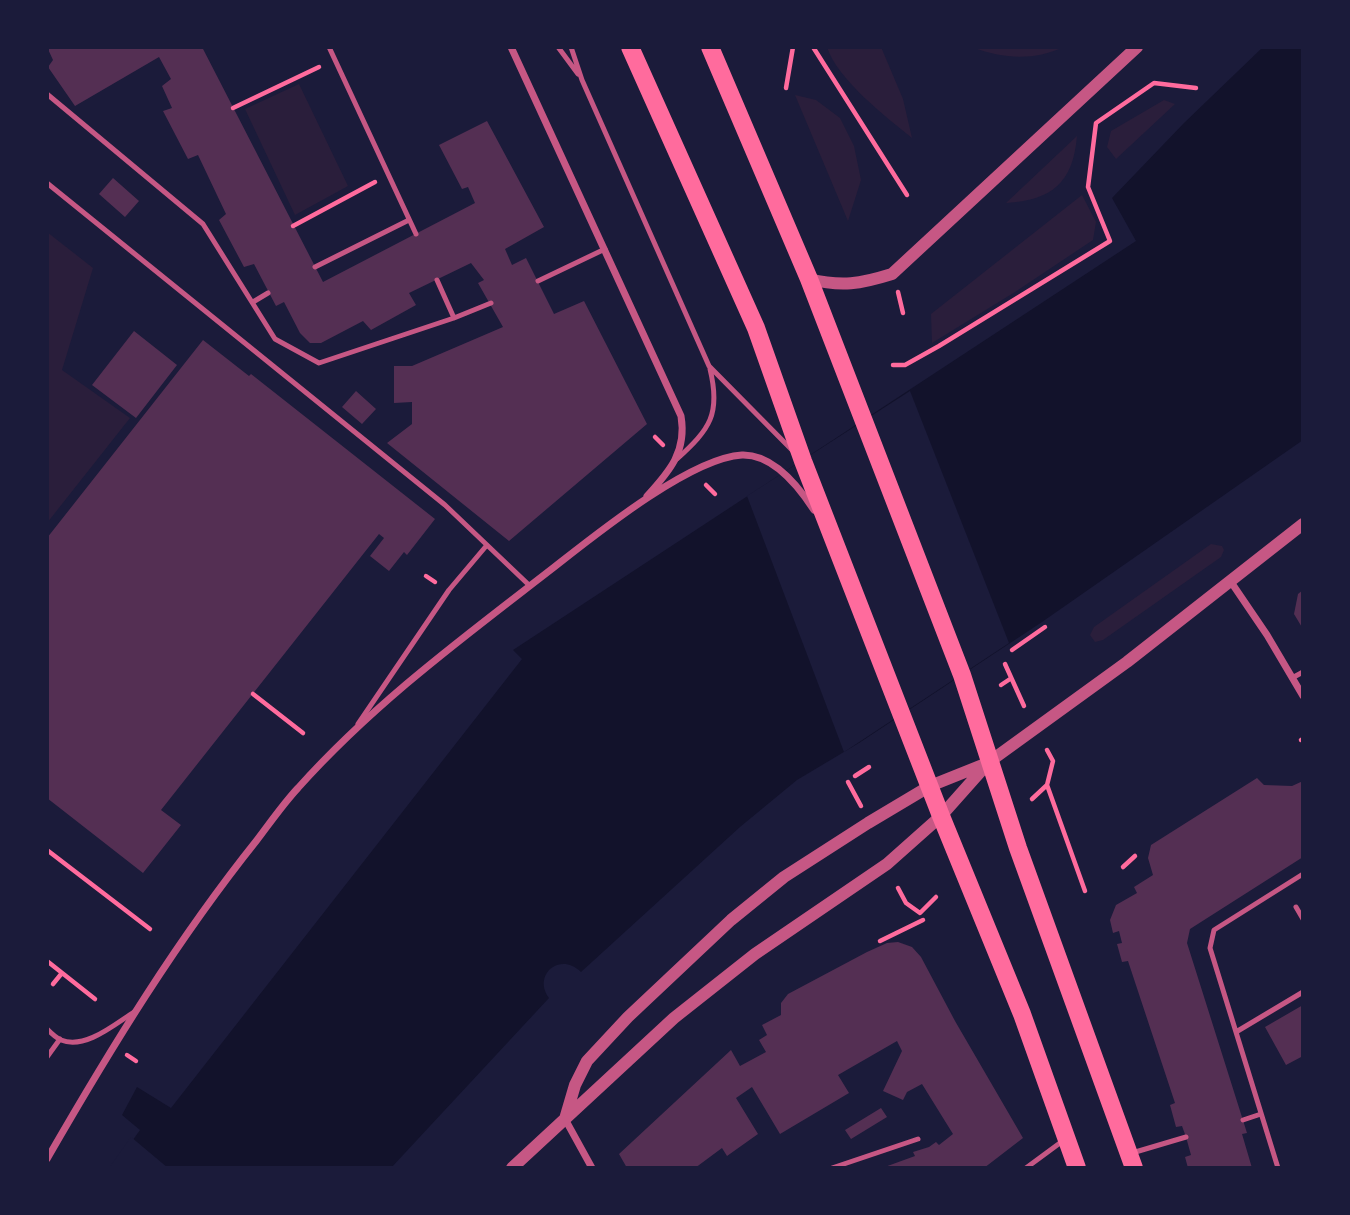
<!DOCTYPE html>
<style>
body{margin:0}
#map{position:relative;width:1350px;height:1215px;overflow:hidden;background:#1b1b3a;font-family:"Noto Serif",serif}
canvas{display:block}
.frame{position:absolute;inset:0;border:49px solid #1b1b3a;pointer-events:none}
</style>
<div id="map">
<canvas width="1350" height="1215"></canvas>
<div class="frame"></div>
</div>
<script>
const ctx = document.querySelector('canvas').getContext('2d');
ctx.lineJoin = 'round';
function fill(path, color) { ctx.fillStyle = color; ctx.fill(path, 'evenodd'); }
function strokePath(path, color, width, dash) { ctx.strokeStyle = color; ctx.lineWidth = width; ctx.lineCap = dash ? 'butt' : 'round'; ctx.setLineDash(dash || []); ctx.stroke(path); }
fill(new Path2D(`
 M 827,47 L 881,47 L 903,99 L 912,138 C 886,117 837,79 827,47 Z
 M 972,47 L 1064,47 C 1033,61 1003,59 972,47 Z
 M 299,84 L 348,186 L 295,215 L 245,109 Z
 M 795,95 L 816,100 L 840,118 L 854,146 L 861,180 L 848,221 Z
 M 1164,100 L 1175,104 L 1116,159 L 1107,147 L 1111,131 Z
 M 1077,136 C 1073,183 1052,200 1006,203 Z
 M 1082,195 L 1096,222 L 1093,240 L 1015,292 L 932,343 L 931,314 Z
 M 47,232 L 93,268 L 62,370 L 130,418 L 47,523 Z
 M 1211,544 L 1222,546 L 1224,550 L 1221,557 L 1103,640 L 1095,642 L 1090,635 L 1094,627 Z`), '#2a1e3b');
fill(new Path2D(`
 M 1263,47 L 1303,47 L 1303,440 L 1042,622 L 859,743 L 797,780 L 740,827 L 581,972 C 560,951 532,975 549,998 L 391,1168 L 113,1168 L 140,1130 L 122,1115 L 137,1087 L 171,1108 L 522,659 L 513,650 L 1136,241 L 1112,198 L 1184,123 Z`), '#12122b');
fill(new Path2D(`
 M 910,391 L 1009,643 L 844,752 L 747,496 Z
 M 131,1137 L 168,1168 L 109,1168 Z`), '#1b1b3a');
fill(new Path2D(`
 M 47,47 L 202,47 L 323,282 L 475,203 L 468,187 L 462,189 L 439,145 L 487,121 L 544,227 L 505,249 L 512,265 L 526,258 L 554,314 L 584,301 L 647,424 L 509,541 L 387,443 L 412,424 L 412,402 L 394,403 L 394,366 L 412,366 L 503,327 L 478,283 L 484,280 L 471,263 L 409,293 L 416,305 L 371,330 L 363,321 L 321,343 L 310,343 L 300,333 L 284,302 L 276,306 L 254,264 L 244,267 L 219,220 L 226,214 L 198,155 L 188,159 L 163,111 L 172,108 L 162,86 L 171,79 L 159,57 L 75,106 L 48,67 L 53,60 Z
 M 113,178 L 139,201 L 125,217 L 99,194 Z
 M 134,331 L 177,365 L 136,418 L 92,385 Z
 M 203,340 L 249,376 L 251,374 L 435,519 L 407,555 L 404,552 L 389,571 L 370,556 L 384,538 L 379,534 L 161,810 L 181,825 L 143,873 L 47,798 L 47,538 Z
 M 356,391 L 376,409 L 362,424 L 342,407 Z
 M 1303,590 L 1303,629 L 1294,614 L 1298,594 Z
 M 1257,778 L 1264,785 L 1292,786 L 1303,781 L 1303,857 L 1190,929 L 1187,943 L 1247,1133 L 1242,1134 L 1252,1168 L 1188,1168 L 1185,1157 L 1191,1155 L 1186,1137 L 1182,1126 L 1176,1127 L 1170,1105 L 1175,1103 L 1128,961 L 1122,962 L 1117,944 L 1122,943 L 1119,931 L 1113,933 L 1110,920 L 1116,905 L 1137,893 L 1134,887 L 1153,875 L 1148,858 L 1151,845 Z
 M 898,942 L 912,947 L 921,957 L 955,1021 L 1023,1138 L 984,1168 L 882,1168 L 915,1156 L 913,1152 L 929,1147 L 936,1142 L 939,1145 L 953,1134 L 922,1084 L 907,1092 L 903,1100 L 883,1091 L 902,1051 L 897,1041 L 838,1075 L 849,1093 L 780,1134 L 752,1087 L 736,1098 L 758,1134 L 727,1156 L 722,1148 L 695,1168 L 627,1168 L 619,1154 L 731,1050 L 740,1066 L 766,1052 L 759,1040 L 767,1035 L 762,1025 L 781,1015 L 781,1003 L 788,994 L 867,952 L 887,943 Z
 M 1303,1005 L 1303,1056 L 1286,1065 L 1265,1027 Z
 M 881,1108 L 887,1117 L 851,1139 L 845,1130 Z`), '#542f53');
strokePath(new Path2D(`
 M 813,47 L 907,195
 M 786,88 L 793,47
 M 233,108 L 319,67
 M 293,226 L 375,182
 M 898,292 L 903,313
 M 893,365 L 905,365 L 939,346 L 1110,241 L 1088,187 L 1096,123 L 1154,83 L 1196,88
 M 655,437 L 663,445
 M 706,485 L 715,494
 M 426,576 L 435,582
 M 1012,650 L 1045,627
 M 1005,664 L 1024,706
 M 1001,685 L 1010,679
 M 253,694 L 303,733
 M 1301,740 L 1303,739
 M 1047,750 L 1053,761 L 1047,785 L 1085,891
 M 855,776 L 869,767
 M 848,782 L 861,806
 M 1032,799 L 1047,785
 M 47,850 L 150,929
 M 1123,867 L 1135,856
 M 898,888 L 906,903 L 920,913 L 936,897
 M 880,941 L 923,920
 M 47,961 L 95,999
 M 53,984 L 62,973
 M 127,1055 L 136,1061`), '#ff6b9d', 4.5);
strokePath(new Path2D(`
 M 329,47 L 416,234
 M 558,47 L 578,74
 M 571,47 L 582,80 L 709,366 L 793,451
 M 47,94 L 203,224 L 275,339 L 319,363 L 454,318 L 491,303
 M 47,183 L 445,505 L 530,586
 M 315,267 L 409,220
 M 437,280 L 454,318
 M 538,281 L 605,249
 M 253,302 L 268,293
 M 677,459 C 710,429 721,414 710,369
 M 1292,678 L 1303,672
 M 358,724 L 449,590 L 487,545
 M 1296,907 L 1303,919
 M 47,1029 C 51,1033 56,1038 61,1040 C 85,1050 115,1024 134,1012
 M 1236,1032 L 1303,992
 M 47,1057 L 60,1039
 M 1243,1120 L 1261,1114
 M 1132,1153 L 1186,1137
 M 832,1168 L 918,1139
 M 1026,1168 L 1064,1140
 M 1278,1168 L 1210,948 L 1214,930 L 1303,874`), '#c65784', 5);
strokePath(new Path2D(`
 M 511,47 L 681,416 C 687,451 670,471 647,496
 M 1231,582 L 1267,635 L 1303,696
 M 565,1119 L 592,1168
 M 47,1159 C 111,1048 177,940 257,840 C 270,823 283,804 298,788 C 374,703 464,637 553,568 C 595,535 690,458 742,455 C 773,454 799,487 814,510`), '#c65784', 7);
strokePath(new Path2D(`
 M 809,279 C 842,287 860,284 892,274 L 1137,47
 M 565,1119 L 575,1085 L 587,1061 L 628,1017 L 731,920 L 784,877 L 868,823 L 930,786 L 985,764
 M 512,1168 L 674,1018 L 755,954 L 887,864 L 941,816 L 989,762 L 1127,662 L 1303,524`), '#c65784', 12);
strokePath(new Path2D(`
 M 630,47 L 756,328 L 803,461 L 941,816 L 1022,1014 L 1077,1168
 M 710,47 L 809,279 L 962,675 L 1018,848 L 1134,1168`), '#ff6b9d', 18);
</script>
